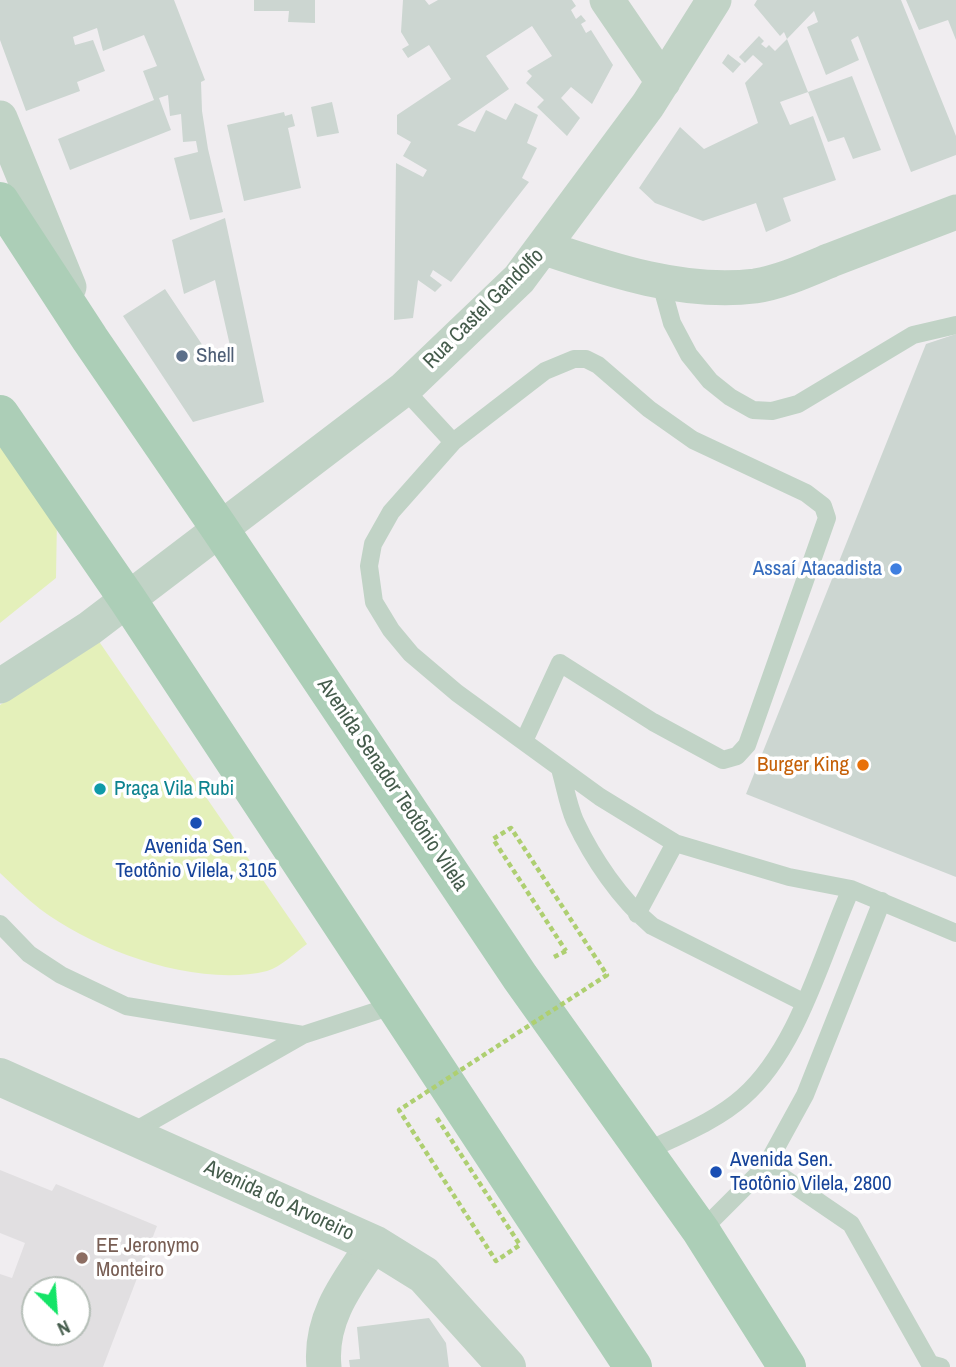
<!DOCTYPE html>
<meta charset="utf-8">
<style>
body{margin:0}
#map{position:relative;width:956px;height:1367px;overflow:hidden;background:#f0edf0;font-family:"Archivo Narrow",sans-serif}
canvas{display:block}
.north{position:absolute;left:21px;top:1276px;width:70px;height:70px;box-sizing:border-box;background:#fff;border:2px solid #b5beb7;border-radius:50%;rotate:155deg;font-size:19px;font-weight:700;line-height:28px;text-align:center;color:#455c4c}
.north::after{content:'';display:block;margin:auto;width:24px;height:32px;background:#14e467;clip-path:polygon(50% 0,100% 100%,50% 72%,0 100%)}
</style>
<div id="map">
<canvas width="956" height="1367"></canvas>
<div class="north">N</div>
</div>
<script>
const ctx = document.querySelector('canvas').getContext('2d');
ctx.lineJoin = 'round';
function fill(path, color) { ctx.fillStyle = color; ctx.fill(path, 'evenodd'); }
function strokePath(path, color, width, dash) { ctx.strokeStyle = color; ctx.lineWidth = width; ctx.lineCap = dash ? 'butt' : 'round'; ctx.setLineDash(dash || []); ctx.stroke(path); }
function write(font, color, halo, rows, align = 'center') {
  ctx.font = font + ' "Archivo Narrow",sans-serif'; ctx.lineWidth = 7; ctx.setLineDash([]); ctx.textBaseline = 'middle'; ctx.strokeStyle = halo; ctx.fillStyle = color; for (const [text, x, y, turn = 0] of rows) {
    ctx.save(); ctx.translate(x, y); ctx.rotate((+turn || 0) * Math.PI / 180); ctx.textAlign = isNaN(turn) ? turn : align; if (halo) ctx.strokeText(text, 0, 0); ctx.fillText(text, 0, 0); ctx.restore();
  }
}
fill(new Path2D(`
 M 0,1170 L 52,1191 L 56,1184 L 157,1226 L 103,1367 L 0,1367 L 0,1274 L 12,1278 L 25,1243 L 0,1233 ZM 35,1290 L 77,1290 L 77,1332 L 35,1332 Z`), '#e1dfe1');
fill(new Path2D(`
 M 0,438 L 57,518 L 56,578 L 0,623 Z
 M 98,640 L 307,944 C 296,952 281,967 267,971 C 197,988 96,951 40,909 C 26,898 13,885 0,873 L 0,705 Z`), '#e4f0ba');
fill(new Path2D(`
 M 0,0 L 174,0 L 205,80 L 201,82 L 202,111 L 208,149 L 223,212 L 190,220 L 174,158 L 198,152 L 196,141 L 183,142 L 181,114 L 170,116 L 168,95 L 159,98 L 171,130 L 70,170 L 58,139 L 154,100 L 143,71 L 157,66 L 144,35 L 103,51 L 97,28 L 73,37 L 75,45 L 93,40 L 105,71 L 77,82 L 80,91 L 26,111 L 0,40 Z
 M 254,0 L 315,0 L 315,23 L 288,22 L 289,11 L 254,11 Z
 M 403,0 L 425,0 L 429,5 L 438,0 L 572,0 L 576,6 L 571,10 L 576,19 L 581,15 L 586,21 L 581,24 L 586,33 L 591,30 L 613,65 L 592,104 L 571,87 L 561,98 L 580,118 L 567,136 L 537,107 L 544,100 L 526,83 L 532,76 L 527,71 L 552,56 L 532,26 L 486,56 L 509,89 L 457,125 L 475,132 L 486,110 L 506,120 L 515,103 L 538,115 L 527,143 L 537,148 L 522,178 L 529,182 L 451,282 L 433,270 L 430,276 L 442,285 L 435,292 L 418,280 L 413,318 L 394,320 L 396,163 L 423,177 L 427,170 L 403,156 L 411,142 L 397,134 L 397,115 L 451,79 L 429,45 L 408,58 L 402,49 L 409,45 L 401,32 Z
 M 757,0 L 901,0 L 956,136 L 956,155 L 911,172 L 858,36 L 851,40 L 859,60 L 826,75 L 807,27 L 818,22 L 814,11 L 787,39 L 784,32 L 780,36 L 754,5 Z
 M 906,0 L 956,0 L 956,40 L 948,20 L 919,30 Z
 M 759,36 L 764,41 L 761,44 L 766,48 L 769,45 L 775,51 L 787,39 L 808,92 L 780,102 L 790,125 L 813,116 L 836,180 L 783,198 L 791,221 L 766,232 L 756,203 L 703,221 L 655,203 L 639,188 L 680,127 L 704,149 L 758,123 L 745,83 L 763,64 L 753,55 L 745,63 L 739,57 Z
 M 728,54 L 741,64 L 733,73 L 722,63 Z
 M 852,76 L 881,150 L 853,159 L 844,137 L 828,142 L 808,92 Z
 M 332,102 L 339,133 L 317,137 L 311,107 Z
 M 284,112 L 285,116 L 292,114 L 295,126 L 288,128 L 301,188 L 244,201 L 227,125 Z
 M 225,218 L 264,402 L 193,422 L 123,316 L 165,289 L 209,355 L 231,350 L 215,280 L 184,294 L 172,240 Z
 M 956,334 L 956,877 L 746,794 L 926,344 Z
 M 429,1318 L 446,1343 L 449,1367 L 350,1367 L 349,1360 L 360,1359 L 357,1327 Z`), '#ccd6d1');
strokePath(new Path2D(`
 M 554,957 L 566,951`), '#aecf71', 4.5, [5, 3.5]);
strokePath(new Path2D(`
 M 660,280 L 672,323 L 689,355 L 710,381 L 730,397 L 753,410 L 772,411 L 798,404 L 913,335 L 956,325
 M 404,389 L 453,442
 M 524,741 L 560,663 L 653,722 L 723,760 L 737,756 L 747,745 L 827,518 L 823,506 L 806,493 L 693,440 L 649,409 L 598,365 L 586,359 L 574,359 L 545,371 L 453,442 L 391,512 L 373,544 L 369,566 L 374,602 L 391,630 L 411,654 L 457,693 L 600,797 L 675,843 L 789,877 L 851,889 L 956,933
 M 560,769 C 565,786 568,805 575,821 C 593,859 620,899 652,926 L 803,1002
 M 637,914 L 675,843
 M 0,924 L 29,954 L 61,975 L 126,1006 L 303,1035
 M 131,1133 L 303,1035 L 395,1005
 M 645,1152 C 677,1136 715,1122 743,1097 C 798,1049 822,954 851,889
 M 766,1166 L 851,1224 L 930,1364 L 941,1367
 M 701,1231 L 766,1166 L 805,1095 L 882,901`), '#c1d3c6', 18);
strokePath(new Path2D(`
 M 607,0 L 663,82
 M 0,118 L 69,287
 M 545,248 C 610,270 685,295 755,286 C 781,282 807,270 831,260 C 873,244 914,228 956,212
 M 0,686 L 90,628 L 404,389 L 519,279 L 648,105 L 714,0
 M 324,1367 C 319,1318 348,1282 374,1244`), '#c1d3c6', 35);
strokePath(new Path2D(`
 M 0,1077 L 374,1244 L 424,1275 L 507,1367`), '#c1d3c6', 38);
strokePath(new Path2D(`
 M 0,201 L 90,339 L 220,529 L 520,977 L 701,1231 L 787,1367
 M 0,414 L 128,600 L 633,1367`), '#acceb7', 38);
strokePath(new Path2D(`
 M 437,1118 L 520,1245 L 496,1261 L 399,1110 L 607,975 L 511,828 L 493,839 L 566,951`), '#aecf71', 4.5, [5, 3.5]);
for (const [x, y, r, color] of [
 [182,356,7,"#5c6f8a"],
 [896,569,7,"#3f7fe0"],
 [863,765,7,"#e8710a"],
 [100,789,7,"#0f9aa8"],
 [196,823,7,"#1a4fb4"],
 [716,1172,7,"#1a4fb4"],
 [82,1258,7,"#8d6e63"]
]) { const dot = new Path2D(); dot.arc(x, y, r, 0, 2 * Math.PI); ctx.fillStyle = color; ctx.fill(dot); strokePath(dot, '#fff', 2.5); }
write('21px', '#455c4c', '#fff', [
 ["Rua Castel Gandolfo",484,309,-45],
 ["Avenida Senador Teotônio Vilela",392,785,56],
 ["Avenida do Arvoreiro",279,1201,25]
]);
write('21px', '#4e5e75', '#fff', [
 ["Shell",196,356]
], 'left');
write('21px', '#366cbe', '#fff', [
 ["Assaí Atacadista",882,569]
], 'right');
write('21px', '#c56008', '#fff', [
 ["Burger King",849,765]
], 'right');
write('21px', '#0d838f', '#fff', [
 ["Praça Vila Rubi",114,789]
], 'left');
write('21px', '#164399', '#fff', [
 ["Avenida Sen.",196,847],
 ["Teotônio Vilela, 3105",196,871],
 ["Avenida Sen.",730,1160,"left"],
 ["Teotônio Vilela, 2800",730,1184,"left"]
]);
write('21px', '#785e54', '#fff', [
 ["EE Jeronymo",96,1246],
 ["Monteiro",96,1270]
], 'left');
</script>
